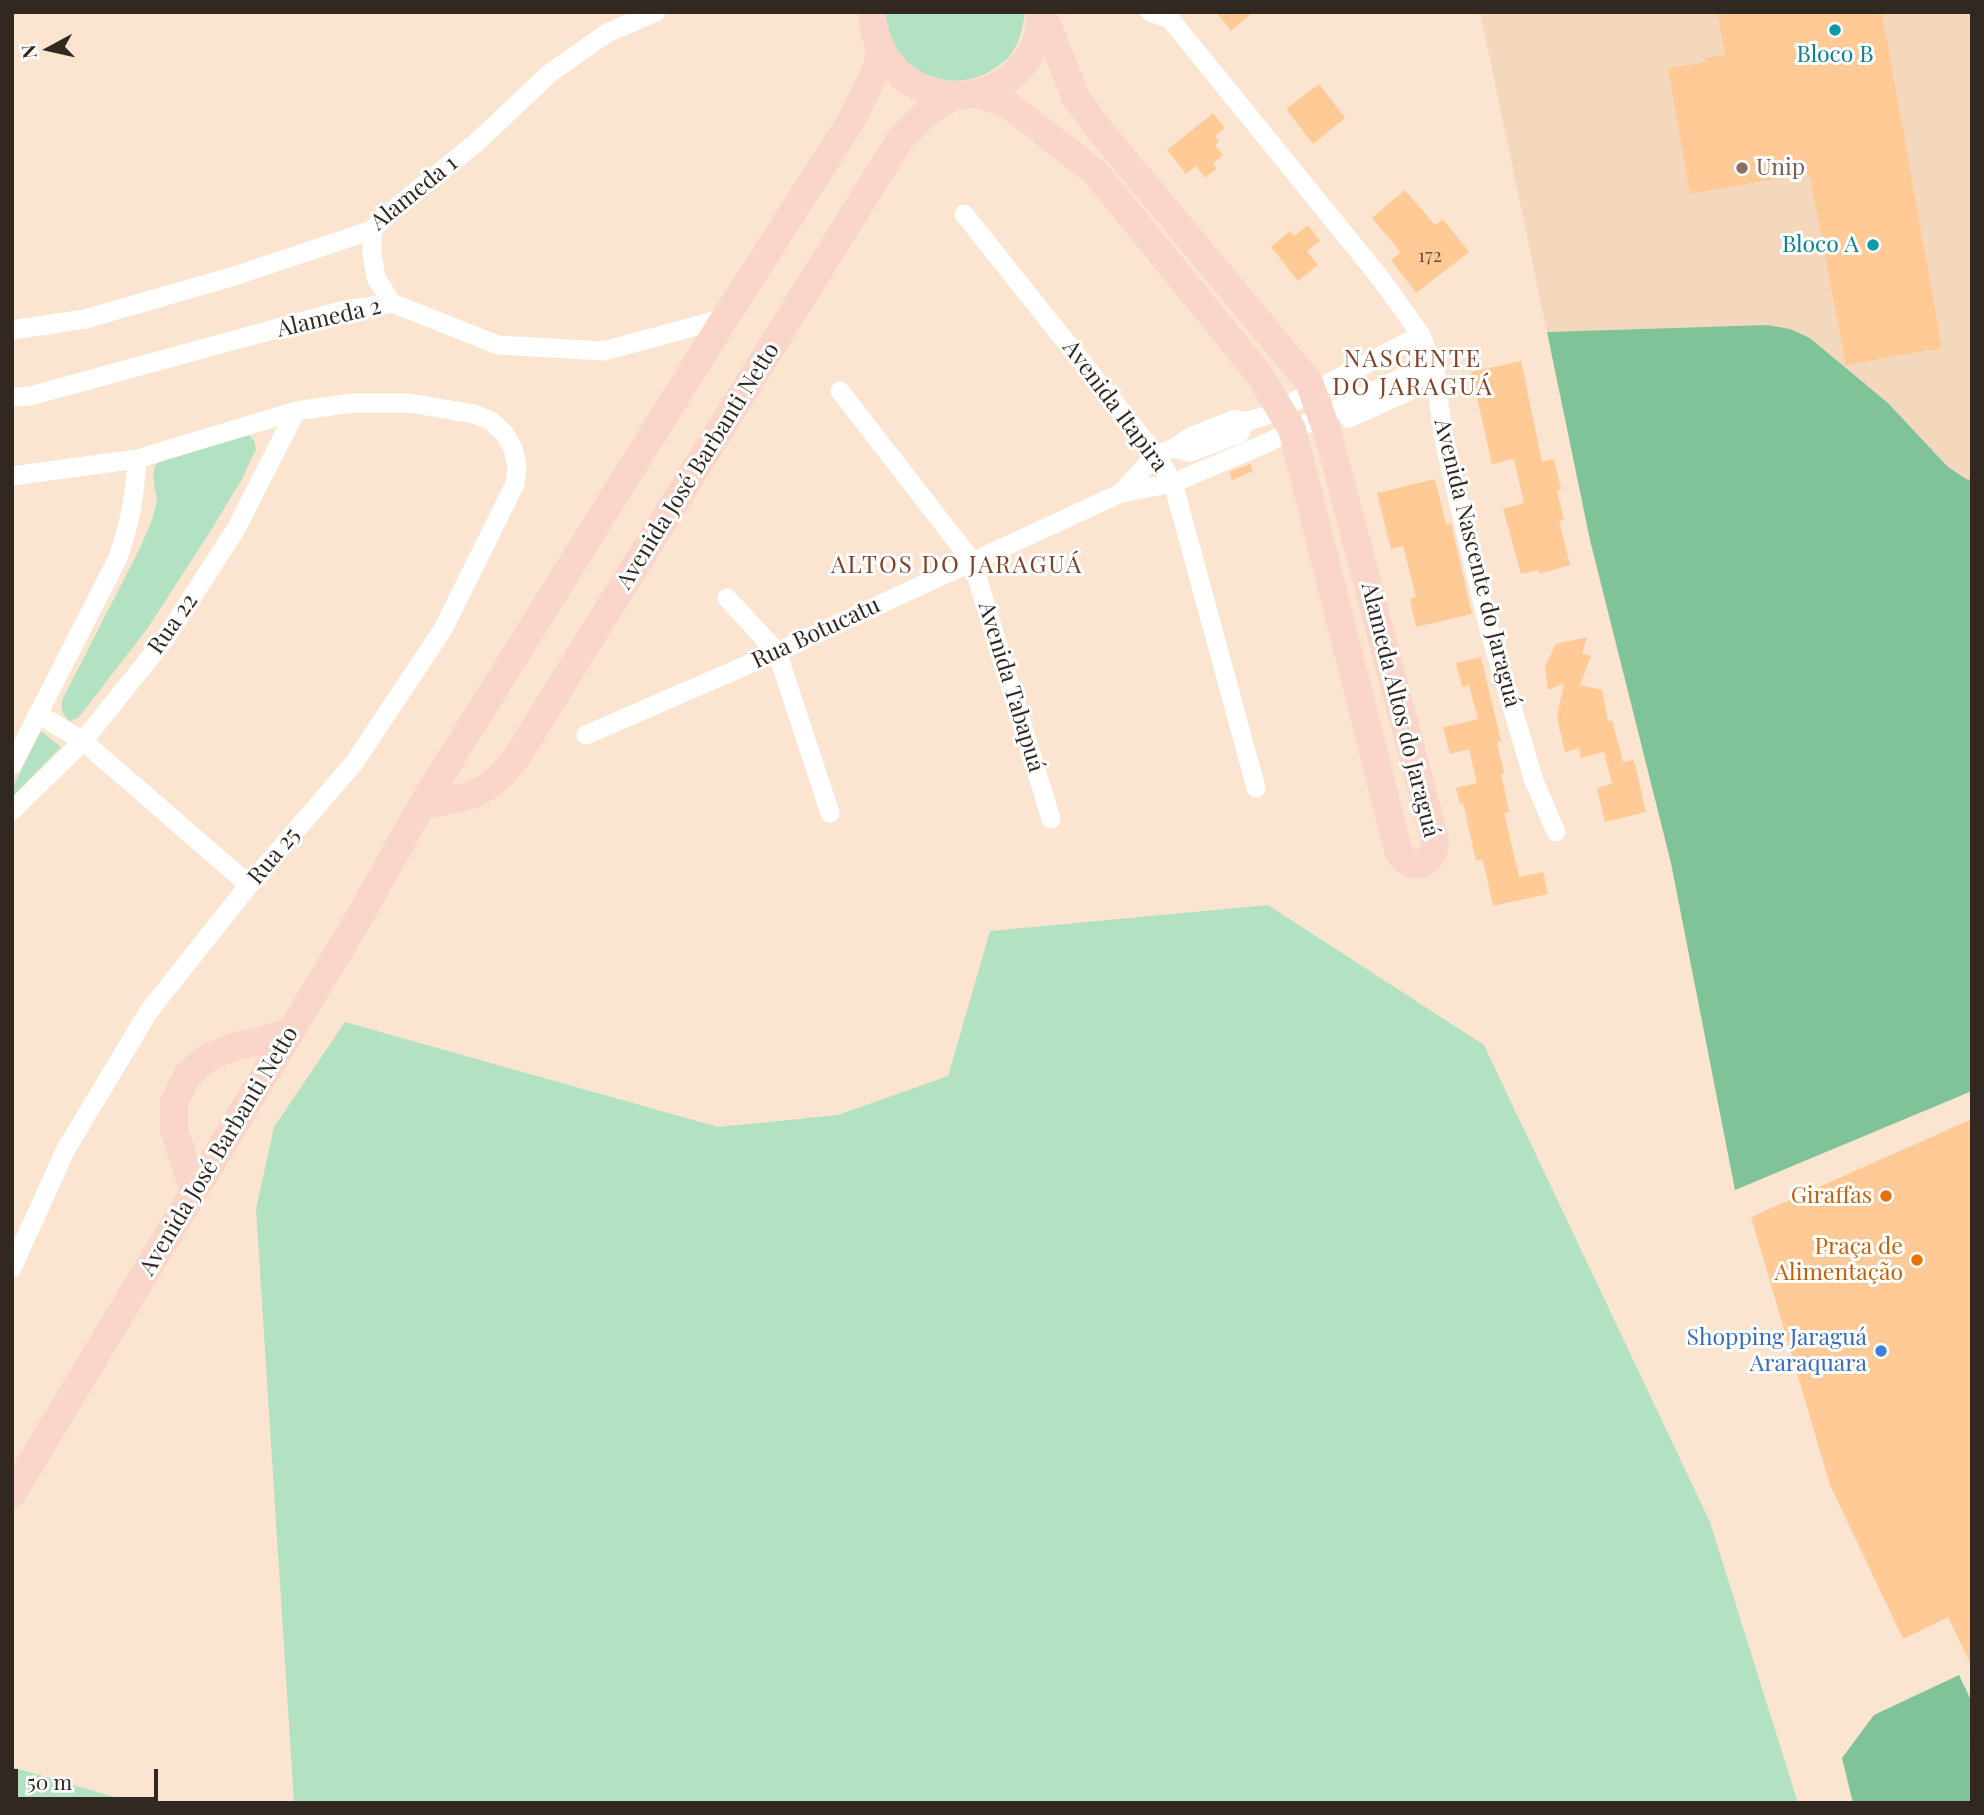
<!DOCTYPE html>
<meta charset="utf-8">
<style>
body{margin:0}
#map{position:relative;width:1984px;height:1815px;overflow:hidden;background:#fbe5d0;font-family:"Playfair Display",serif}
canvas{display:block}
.frame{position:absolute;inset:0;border:14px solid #312921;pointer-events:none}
.north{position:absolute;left:14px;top:14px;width:70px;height:70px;-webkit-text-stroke:5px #fff;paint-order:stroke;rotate:262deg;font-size:19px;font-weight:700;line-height:28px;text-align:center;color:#312921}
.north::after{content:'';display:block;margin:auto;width:24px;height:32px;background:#312921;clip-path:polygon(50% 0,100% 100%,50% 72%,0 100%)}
.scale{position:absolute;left:14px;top:1769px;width:144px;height:32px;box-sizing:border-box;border:4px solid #312921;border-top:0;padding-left:9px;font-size:21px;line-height:24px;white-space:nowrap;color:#312921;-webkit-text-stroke:5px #fff;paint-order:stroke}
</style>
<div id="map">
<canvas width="1984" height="1815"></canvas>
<div class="frame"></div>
<div class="north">N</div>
<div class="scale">50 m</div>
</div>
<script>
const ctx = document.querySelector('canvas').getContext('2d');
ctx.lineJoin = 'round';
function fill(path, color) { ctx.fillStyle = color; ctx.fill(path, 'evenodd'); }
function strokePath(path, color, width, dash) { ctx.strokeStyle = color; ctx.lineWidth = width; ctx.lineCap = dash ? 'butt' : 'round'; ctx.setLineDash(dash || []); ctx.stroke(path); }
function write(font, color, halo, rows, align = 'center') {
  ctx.font = font + ' "Playfair Display",serif'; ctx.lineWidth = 6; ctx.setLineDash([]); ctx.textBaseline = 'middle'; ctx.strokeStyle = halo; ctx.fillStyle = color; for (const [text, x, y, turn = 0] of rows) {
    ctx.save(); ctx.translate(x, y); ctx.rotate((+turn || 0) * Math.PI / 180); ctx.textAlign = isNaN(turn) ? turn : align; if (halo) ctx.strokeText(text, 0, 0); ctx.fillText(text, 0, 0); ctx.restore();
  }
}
fill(new Path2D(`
 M 1480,12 L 1972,12 L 1972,480 L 1966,479 L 1947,466 L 1888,403 L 1820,346 L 1767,325 L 1547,332 Z`), '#f3d8bd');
fill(new Path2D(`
 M 884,12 L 1025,12 C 1023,28 1019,45 1008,58 C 1005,61 999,65 995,68 C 958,95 904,77 888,34 C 885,28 885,19 884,12 Z
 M 249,435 L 254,440 L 256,449 L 242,479 L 208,535 L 147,629 L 79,717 L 70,721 C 61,713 60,709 63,698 L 137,554 L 151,523 L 157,501 L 153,477 L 155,466 L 162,458 Z
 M 41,731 L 61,747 L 12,797 L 12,789 Z
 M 1268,905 L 1484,1045 L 1710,1522 L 1798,1803 L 294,1803 L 256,1209 L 274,1127 L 345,1022 L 718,1127 L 838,1115 L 948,1076 L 990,931 Z
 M 12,1767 L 135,1803 L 12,1803 Z`), '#b3e2c2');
fill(new Path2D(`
 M 1767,325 L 1790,329 L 1810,338 L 1888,403 L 1947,466 L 1966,479 L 1972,480 L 1972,1091 L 1735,1190 L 1671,863 L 1590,540 L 1547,332 Z
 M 1959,1675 C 1963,1685 1971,1696 1972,1707 C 1973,1721 1967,1747 1972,1757 L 1972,1803 L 1853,1803 L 1842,1758 L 1874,1715 Z`), '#81c399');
fill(new Path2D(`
 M 1216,12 L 1253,12 L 1231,31 Z
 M 1717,12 L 1882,12 L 1942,348 L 1846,365 L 1809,173 L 1690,194 L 1668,68 L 1705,62 L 1705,58 L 1725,55 Z
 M 1319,84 L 1345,118 L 1313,144 L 1286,109 Z
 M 1213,113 L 1225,128 L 1215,136 L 1219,142 L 1215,145 L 1223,155 L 1213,163 L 1217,168 L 1205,178 L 1196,166 L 1186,174 L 1167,150 Z
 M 1405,190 L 1435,225 L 1443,219 L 1469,252 L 1416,293 L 1391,260 L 1401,252 L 1372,218 Z
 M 1308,225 L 1320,241 L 1307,251 L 1318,265 L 1298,281 L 1271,247 L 1290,231 L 1294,236 Z
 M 1521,361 L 1542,462 L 1554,459 L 1561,489 L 1557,491 L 1564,520 L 1559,521 L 1570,565 L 1539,574 L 1538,570 L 1521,574 L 1503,509 L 1524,503 L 1514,459 L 1492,464 L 1471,372 Z
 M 1250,464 L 1253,471 L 1232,480 L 1229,472 Z
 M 1435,479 L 1446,524 L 1451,523 L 1472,614 L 1416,627 L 1410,599 L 1416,597 L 1403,546 L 1391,549 L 1377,493 Z
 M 1587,637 L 1582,653 L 1591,656 L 1580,685 L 1602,690 L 1608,721 L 1612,720 L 1623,762 L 1634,760 L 1646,812 L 1605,822 L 1597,788 L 1612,784 L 1604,752 L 1581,758 L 1579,748 L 1565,752 L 1557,717 L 1564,683 L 1548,690 L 1545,667 L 1556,644 Z
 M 1481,657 L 1501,741 L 1497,742 L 1504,773 L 1501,774 L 1509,812 L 1504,813 L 1519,877 L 1543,872 L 1548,894 L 1493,906 L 1483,860 L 1476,861 L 1463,803 L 1460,804 L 1456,788 L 1477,783 L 1469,749 L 1450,754 L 1443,727 L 1478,719 L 1469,685 L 1462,687 L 1456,663 Z
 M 1972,1119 L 1972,1667 L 1948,1617 L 1903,1639 L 1830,1485 L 1751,1217 Z`), '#ffca95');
strokePath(new Path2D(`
 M 1150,12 L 1170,19 L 1381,279 L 1421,335 L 1435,372 L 1443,435 L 1488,626 L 1534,781 L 1556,832
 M 964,214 L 1156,455 L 1173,483 L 1256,788
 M 372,230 L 372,254 L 376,278 L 392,303
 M 12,330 L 85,319 L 231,277 L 372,230 L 387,215 L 477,142 L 550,73 L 607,33 L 656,12
 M 840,391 L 972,561 L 1051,819
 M 12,397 L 30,396 L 341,311 L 392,303 L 498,345 L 604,351 L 725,318
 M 1349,418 L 1407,392 L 1416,379
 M 1174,448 L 1190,452 L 1240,433 L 1245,422
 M 12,476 L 137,459 L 296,411 L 352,403 L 409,403 L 474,414 L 491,421 L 504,433 L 513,448 L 517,466 L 515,484 L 443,629 L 354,763 L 249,885 L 149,1011 L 66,1149 L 12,1268
 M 1121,493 L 1156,455 L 1174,448 L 1190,437 L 1235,419 L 1245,422 L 1268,415 L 1421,335
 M 727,598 L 777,652 L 830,813
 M 38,714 L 83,741 L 249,885
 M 586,735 L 777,652 L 1121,493 L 1173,483 L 1269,442 L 1401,378 L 1416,379 L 1435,372
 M 12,765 L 118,558 C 130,522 135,496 137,459
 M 12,811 L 83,741 L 165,639 L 236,529 L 296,411`), '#fff', 19);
strokePath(new Path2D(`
 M 872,12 C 872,28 878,44 886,58 C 924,115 1015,105 1037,39 C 1040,31 1040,21 1041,12
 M 978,94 L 1007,104 L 1095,172 L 1258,373 L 1292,429 L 1398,850 C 1409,874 1435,866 1435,840 L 1328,434 L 1309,382 L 1102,133 L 1076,98 L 1042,12
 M 422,805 C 469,796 484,799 516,758 L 901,138 L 927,112 L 954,96
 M 194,1191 L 174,1130 L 174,1102 L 188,1074 L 209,1057 L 236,1046 L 262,1041 L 291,1031
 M 12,1494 L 359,918 L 422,805 L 725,318 L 851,121 L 877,68 L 880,47`), '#fad6ca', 28);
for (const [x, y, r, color] of [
 [1835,30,7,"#0f9aa8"],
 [1742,168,7,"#8d6e63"],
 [1873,245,7,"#0f9aa8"],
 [1886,1196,7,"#e8710a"],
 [1917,1260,7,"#e8710a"],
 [1881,1351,7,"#3f7fe0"]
]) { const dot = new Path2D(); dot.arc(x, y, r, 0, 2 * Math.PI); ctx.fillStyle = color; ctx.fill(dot); strokePath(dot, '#fff', 2.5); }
write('19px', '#64513e', null, [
 ["172",1430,256]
]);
write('23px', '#0d838f', '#fff', [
 ["Bloco B",1835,55],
 ["Bloco A",1859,245,"right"]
]);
write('23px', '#785e54', '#fff', [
 ["Unip",1756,168]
], 'left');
write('23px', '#312921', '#fff', [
 ["Alameda 1",414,193,-39],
 ["Alameda 2",329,318,-13],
 ["Avenida Itapira",1115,406,53],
 ["Avenida José Barbanti Netto",698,466,-58],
 ["Avenida Nascente do Jaraguá",1477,563,76],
 ["Rua 22",173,624,-55],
 ["Rua Botucatu",816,633,-25],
 ["Avenida Tabapuá",1011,687,73],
 ["Alameda Altos do Jaraguá",1400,710,76],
 ["Rua 25",274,856,-50],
 ["Avenida José Barbanti Netto",219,1151,-59]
]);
write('23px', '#c56008', '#fff', [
 ["Giraffas",1872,1196],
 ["Praça de",1903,1247],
 ["Alimentação",1903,1273]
], 'right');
write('23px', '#366cbe', '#fff', [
 ["Shopping Jaraguá",1867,1338],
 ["Araraquara",1867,1364]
], 'right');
ctx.letterSpacing = '2px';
write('24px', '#824025', '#fff', [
 ["NASCENTE",1413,360],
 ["DO JARAGUÁ",1413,388],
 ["ALTOS DO JARAGUÁ",957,566]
]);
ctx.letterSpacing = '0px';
</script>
